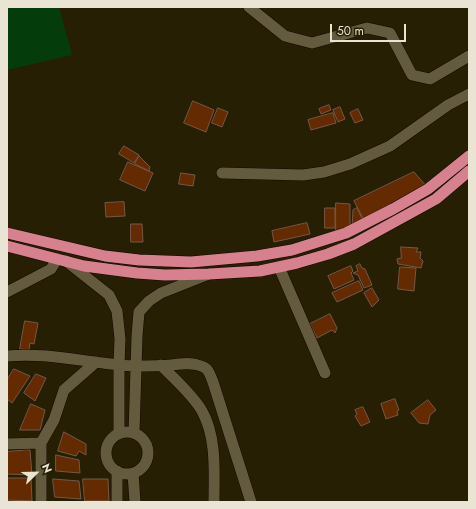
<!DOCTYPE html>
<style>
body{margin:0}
#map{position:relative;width:476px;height:509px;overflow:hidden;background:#271f04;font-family:Jost,sans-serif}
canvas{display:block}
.frame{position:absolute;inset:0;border:8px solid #e9e4d4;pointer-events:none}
.north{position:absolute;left:16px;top:453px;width:40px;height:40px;-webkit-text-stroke:3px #271f04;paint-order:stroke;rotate:67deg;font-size:11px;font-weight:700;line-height:16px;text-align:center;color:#e9e4d4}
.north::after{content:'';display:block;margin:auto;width:14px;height:18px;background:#e9e4d4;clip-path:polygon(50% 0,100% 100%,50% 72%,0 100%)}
.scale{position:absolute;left:330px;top:24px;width:76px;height:18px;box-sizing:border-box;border:2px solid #e9e4d4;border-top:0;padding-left:5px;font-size:12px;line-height:14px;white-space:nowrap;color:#e9e4d4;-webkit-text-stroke:3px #271f04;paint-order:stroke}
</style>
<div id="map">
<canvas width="476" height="509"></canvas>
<div class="frame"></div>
<div class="north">N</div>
<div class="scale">50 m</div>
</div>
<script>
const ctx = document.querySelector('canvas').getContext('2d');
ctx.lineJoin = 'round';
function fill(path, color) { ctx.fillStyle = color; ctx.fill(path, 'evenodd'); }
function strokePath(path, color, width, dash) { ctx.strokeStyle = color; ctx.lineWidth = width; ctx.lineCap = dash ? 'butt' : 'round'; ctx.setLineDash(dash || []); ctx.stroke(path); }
fill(new Path2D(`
 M 7,7 L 59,7 L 72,55 L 7,70 Z`), '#053c0c');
const building = new Path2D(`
 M 193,101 L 214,110 L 206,132 L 184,123 Z
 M 329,105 L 331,110 L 321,114 L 319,109 Z
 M 340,107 L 345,119 L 338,122 L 333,110 Z
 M 218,108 L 228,112 L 222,127 L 212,123 Z
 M 358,109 L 363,120 L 355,123 L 350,113 Z
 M 333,113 L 336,123 L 311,130 L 308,120 Z
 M 124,146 L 139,155 L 134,163 L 119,154 Z
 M 139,156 L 150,167 L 149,171 L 135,164 Z
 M 128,162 L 153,173 L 145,191 L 120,180 Z
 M 414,172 L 428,188 L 364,220 L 354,201 Z
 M 181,173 L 195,175 L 193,186 L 179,184 Z
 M 124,202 L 125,216 L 106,217 L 105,203 Z
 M 336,203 L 350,204 L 350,225 L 336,231 Z
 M 325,208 L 335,208 L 335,228 L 325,228 Z
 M 357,208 L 364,223 L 352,229 L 353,210 Z
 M 307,223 L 310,234 L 274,242 L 272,231 Z
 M 131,224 L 142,224 L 143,242 L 131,242 Z
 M 401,247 L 418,248 L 416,252 L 421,252 L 420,258 L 423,261 L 421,268 L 398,264 L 397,259 L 401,258 Z
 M 360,264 L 362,268 L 365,269 L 372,285 L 364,288 L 358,275 L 353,273 L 358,271 L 356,266 Z
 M 351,266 L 353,271 L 351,273 L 354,280 L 334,289 L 328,276 Z
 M 400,267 L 416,268 L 414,291 L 398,289 Z
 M 359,281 L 363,290 L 337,302 L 332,293 Z
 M 372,288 L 379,300 L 372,307 L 364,293 Z
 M 330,314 L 337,328 L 335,333 L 332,330 L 317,338 L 310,324 Z
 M 25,321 L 38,323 L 34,344 L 30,343 L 29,350 L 20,349 Z
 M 14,369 L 30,376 L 12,403 L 7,399 L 7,380 Z
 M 36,374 L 46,378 L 35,401 L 24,393 Z
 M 395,399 L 399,410 L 397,411 L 398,415 L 386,419 L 381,404 Z
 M 428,400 L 436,410 L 430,415 L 428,424 L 419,423 L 411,413 Z
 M 31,404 L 45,410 L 40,430 L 20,430 Z
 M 363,407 L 370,422 L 361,426 L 355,416 L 357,414 L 355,410 Z
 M 64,432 L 86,444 L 86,455 L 79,451 L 76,456 L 58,451 Z
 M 30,450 L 32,475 L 7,474 L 7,452 Z
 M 56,455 L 79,460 L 80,473 L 56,471 Z
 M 7,478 L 31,478 L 32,501 L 7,500 Z
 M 53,479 L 79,481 L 81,499 L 55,497 Z
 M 83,479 L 108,479 L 109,501 L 85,501 Z`);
fill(building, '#652b00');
strokePath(building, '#745848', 1);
const minor = new Path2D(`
 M 249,7 L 285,36 L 312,43 L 367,28 L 390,33 L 412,75 L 430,79 L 469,56
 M 222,173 L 303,175 L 324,172 L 350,164 L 390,146 L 448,105 L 469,94
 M 66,261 L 109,295 L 117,311 L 120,339 L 119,365 L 119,433
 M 279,267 L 325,373
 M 7,292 L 51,269 L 57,259
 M 7,356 C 52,352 90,364 134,366 C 146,366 159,366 171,365 C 181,364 191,362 201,366 C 209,368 210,375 213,382 L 251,502
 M 161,365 C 175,380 192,394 202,411 C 217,438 214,472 214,502
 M106 453a21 21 0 1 1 42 0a21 21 0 1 1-42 0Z
 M 134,433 L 137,336 L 139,312 L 149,301 L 161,293 L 209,274
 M 7,444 L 41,443
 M 133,473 L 135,502
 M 41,502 L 41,443 L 54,420 L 64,390 L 96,362
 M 117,502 L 117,471`);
const trunk = new Path2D(`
 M 7,233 L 105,256 L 139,260 L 191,262 L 257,256 L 292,250 L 346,233 L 393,209 L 428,189 L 469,156
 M 7,246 L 84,266 L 137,273 L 165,275 L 209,274 L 260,271 L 297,263 L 328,254 L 354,244 L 436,199 L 469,171`);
strokePath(minor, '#100900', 12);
strokePath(trunk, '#100900', 12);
strokePath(minor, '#645b3e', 11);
strokePath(trunk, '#d7808e', 11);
</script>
